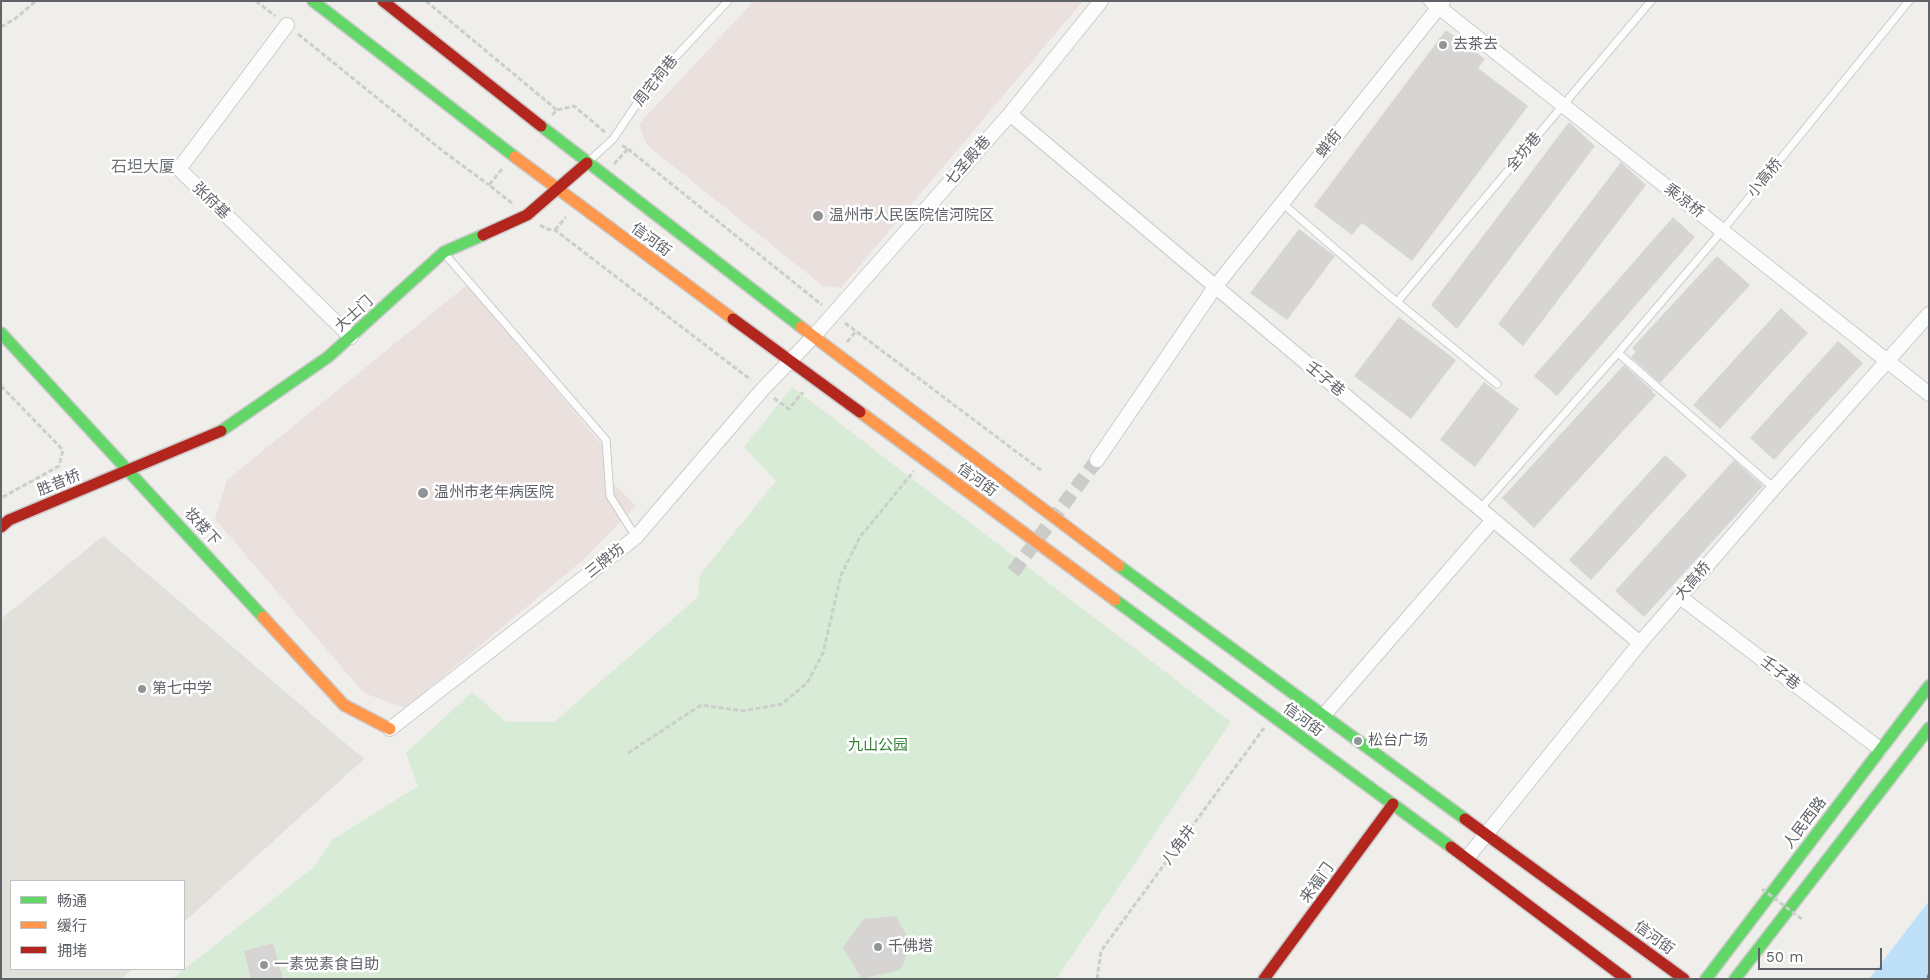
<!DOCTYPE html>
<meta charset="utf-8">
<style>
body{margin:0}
#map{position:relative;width:1930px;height:980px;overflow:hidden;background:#efeeea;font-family:"Work Sans","Noto Sans SC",sans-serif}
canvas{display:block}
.frame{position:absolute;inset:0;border:2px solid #5f6368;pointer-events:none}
.legend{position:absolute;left:10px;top:880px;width:175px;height:90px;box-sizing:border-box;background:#fff;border:1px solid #bfc1c3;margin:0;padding:6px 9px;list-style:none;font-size:15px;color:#5f6368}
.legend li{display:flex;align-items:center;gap:10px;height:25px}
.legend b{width:25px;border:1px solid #bfc1c3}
.scale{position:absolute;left:1758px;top:948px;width:124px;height:22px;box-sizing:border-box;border:2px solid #5f6368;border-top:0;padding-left:6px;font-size:15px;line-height:18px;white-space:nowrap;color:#5f6368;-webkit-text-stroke:4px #fff;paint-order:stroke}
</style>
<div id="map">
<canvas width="1930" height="980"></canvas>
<div class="frame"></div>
<ul class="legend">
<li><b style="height:6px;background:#63d668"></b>畅通</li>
<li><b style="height:6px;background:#ff974d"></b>缓行</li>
<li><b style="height:6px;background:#b3261e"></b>拥堵</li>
</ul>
<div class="scale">50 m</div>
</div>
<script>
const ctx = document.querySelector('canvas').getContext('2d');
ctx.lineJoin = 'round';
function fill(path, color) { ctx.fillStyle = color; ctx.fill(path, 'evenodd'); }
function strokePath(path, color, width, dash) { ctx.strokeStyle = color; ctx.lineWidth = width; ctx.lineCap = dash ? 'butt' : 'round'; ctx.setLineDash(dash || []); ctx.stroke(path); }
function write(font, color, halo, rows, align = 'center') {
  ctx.font = font + ' "Work Sans","Noto Sans SC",sans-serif'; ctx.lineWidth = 5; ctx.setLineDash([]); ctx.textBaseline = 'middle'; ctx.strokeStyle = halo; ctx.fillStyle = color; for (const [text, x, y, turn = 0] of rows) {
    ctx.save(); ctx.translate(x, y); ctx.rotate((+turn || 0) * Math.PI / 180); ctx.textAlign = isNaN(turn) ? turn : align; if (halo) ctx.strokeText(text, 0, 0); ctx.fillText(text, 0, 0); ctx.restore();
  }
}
fill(new Path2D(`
 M 103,536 L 364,759 L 184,922 L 184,881 L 11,881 L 11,969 L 132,969 L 121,979 L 1,979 L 1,619 Z`), '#e2e0da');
fill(new Path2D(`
 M 754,1 L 1083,1 L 841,288 L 823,286 L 647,145 L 639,124 Z
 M 467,285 L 613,458 L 608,478 L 636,506 L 583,560 L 405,708 L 364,693 L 215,519 L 227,480 Z`), '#eae0de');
fill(new Path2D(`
 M 792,387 L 1231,722 L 1056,979 L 172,979 L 314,867 L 332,840 L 418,786 L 406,753 L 472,692 L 506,722 L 554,722 L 698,597 L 700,575 L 776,481 L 744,447 Z`), '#d8ebd6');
fill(new Path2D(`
 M 1929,901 L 1929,979 L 1869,979 Z`), '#bfe0f9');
strokePath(new Path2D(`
 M 1927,979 L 1929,971`), '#4174aa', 1, [6, 5]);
fill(new Path2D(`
 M 1446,30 L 1485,59 L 1478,68 L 1528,106 L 1412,261 L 1362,223 L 1352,235 L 1314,206 Z
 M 1569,122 L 1595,146 L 1457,329 L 1431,305 Z
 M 1621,162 L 1646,185 L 1523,346 L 1498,324 Z
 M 1673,217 L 1695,237 L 1557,396 L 1534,376 Z
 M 1299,229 L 1335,256 L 1287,320 L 1250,293 Z
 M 1717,256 L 1750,285 L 1660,383 L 1631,357 L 1636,352 L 1632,348 Z
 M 1781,308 L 1808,333 L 1720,429 L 1693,405 Z
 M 1399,317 L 1456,360 L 1411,419 L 1354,376 Z
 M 1838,341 L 1863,363 L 1774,460 L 1750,438 Z
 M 1624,365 L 1653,391 L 1652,392 L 1656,395 L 1534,528 L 1502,498 Z
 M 1484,382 L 1519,409 L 1475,467 L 1440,440 Z
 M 1665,455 L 1687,475 L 1591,580 L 1569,560 Z
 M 1734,460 L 1763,486 L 1644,617 L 1615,591 Z
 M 896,916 L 912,945 L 900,970 L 862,979 L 843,948 L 863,919 Z
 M 273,943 L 283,979 L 251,979 L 244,951 Z`), '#d6d5d3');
strokePath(new Path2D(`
 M 1013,572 L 1097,460`), '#cbcbca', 14, [14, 7]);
const lane = new Path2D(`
 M 587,163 L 613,139 L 651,83 L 728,1
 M 1282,203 L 1385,292 L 1497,384
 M 444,253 L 606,440 L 610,496 L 636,537
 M 1397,302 L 1651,1
 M 1618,353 L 1722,231 L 1909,1
 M 1480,509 L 1618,353 L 1774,488`);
const street = new Path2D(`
 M 1431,1 L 1929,394
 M 287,25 L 179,169 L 351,337
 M 1010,114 L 1640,643
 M 1097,460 L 1215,287 L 1443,2
 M 1680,597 L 1880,749
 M 1324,715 L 1493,520
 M 390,729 L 636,537 L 762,390 L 813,337 L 1010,114 L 1101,1
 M 1467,858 L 1640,643 L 1774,488 L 1929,314`);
const fast = new Path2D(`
 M 313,1 L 515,157
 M 541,126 L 801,327
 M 1,333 L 263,617
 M 221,431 L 328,357 L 444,252 L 483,235
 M 1119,566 L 1465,819
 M 1115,600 L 1451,847
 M 1706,979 L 1929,686
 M 1735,979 L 1929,728`);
const slow = new Path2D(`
 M 515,157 L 733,319
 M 801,327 L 1119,566
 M 860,412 L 1115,600
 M 263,617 L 344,705 L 390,729`);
const jam = new Path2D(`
 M 383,1 L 541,126
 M 483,235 L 527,215 L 587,163
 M 733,319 L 860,412
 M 1,527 L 9,520 L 221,431
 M 1465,819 L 1684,979
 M 1451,847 L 1626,979
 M 1264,979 L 1393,804`);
strokePath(lane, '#cbcccc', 9);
strokePath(street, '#cbcccc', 16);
strokePath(fast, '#cacacb', 14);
strokePath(slow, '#cacacb', 14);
strokePath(jam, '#cacacb', 14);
strokePath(new Path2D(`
 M 256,1 L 275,16
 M 426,1 L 557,110
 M 1,27 L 16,18 L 36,1
 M 298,34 L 444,152 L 489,185
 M 552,115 L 557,110 L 574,106 L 606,133
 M 628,149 L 822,305
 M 614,164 L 628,149 L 621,145
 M 502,169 L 489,185 L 513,204
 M 540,225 L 546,229 L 555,230 L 751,380
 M 555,230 L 566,217
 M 845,323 L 1042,471
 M 847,342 L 856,331
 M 1,386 L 63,450 L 59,466 L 1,498
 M 774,398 L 789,409 L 803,392
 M 628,753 L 701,705 L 743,711 L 782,704 L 807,683 L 823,653 L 841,575 L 860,537 L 914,471
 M 1097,979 L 1101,951 L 1264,728`), '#cacfcc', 3, [5, 2.5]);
strokePath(lane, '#fdfcfc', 7);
strokePath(street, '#fdfcfc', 14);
strokePath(fast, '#63d668', 11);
strokePath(slow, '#ff974d', 11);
strokePath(jam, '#b3261e', 11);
strokePath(new Path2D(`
 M 1762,889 L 1803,920`), '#cacfcc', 3, [5, 2.5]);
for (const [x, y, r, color] of [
 [1443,45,5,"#919496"],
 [818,216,6,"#919496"],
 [423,493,6,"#919496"],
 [142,689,5,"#919496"],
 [1358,741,5,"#919496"],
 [878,947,5,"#919496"],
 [264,965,5,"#919496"]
]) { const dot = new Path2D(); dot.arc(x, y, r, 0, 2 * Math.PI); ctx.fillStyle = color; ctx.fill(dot); strokePath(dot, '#fff', 2); }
write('15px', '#5f6368', '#fff', [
 ["去茶去",1453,45],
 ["温州市人民医院信河院区",829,216],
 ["温州市老年病医院",434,493],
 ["第七中学",152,689],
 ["松台广场",1368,741],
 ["千佛塔",888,947],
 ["一素觉素食自助",274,965]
], 'left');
write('15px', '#5f6368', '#fff', [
 ["周宅祠巷",656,81,-51],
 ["蝉街",1329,144,-51],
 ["全坊巷",1524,152,-50],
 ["七圣殿巷",968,161,-49],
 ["小高桥",1765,178,-51],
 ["张府基",211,201,44],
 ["乘凉桥",1684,201,38],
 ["信河街",651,240,36],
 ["大士门",354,314,-42],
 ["壬子巷",1325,379,40],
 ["信河街",977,480,36],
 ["胜昔桥",59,483,-22],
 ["妆楼下",202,527,48],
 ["三牌坊",605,561,-39],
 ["大高桥",1693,581,-49],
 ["壬子巷",1780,673,37],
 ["信河街",1303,720,36],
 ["人民西路",1805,823,-53],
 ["八角井",1179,845,-54],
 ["来福门",1317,883,-54],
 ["信河街",1654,938,36]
]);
write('15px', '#348238', '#fff', [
 ["九山公园",878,746]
]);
write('16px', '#70757a', '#fff', [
 ["石坦大厦",143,167]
]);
</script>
